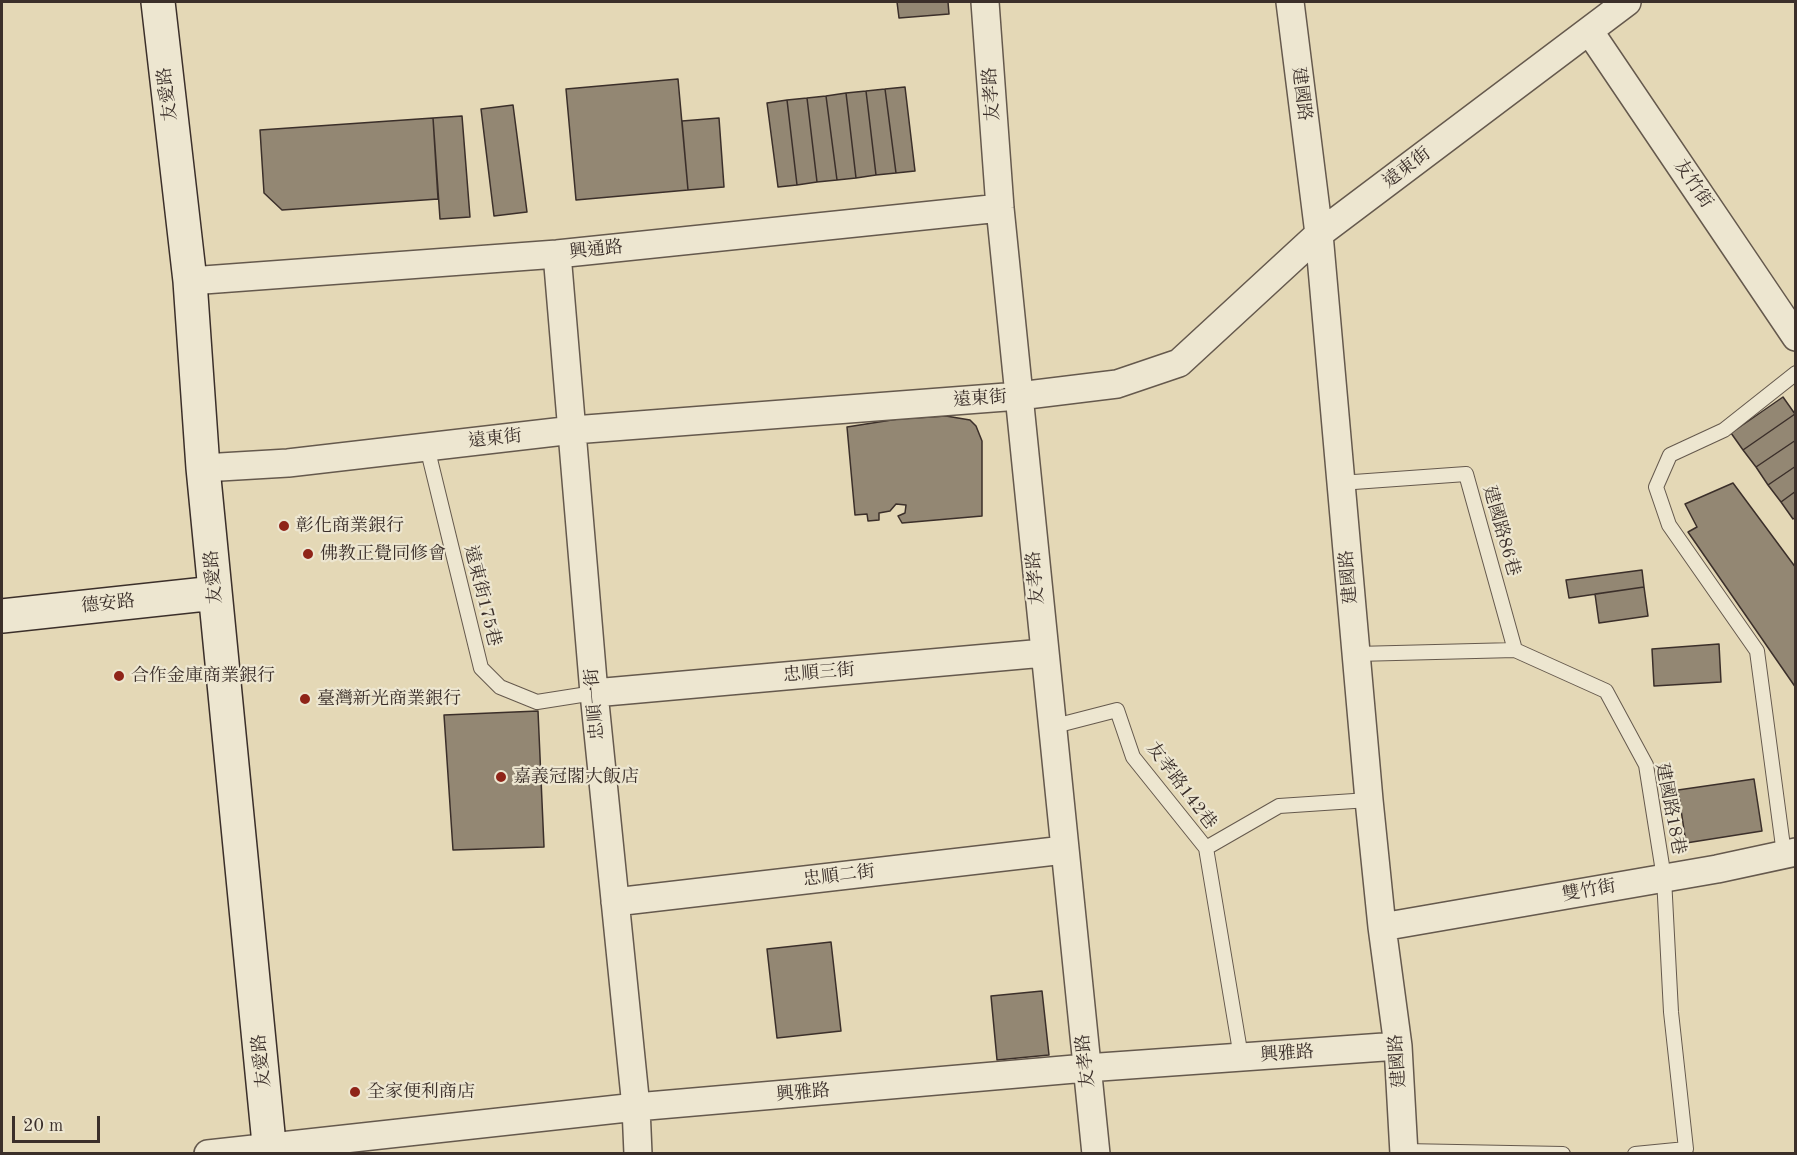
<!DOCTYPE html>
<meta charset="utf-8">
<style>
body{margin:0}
#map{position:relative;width:1797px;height:1155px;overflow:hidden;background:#e4d8b6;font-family:"Old Standard TT",serif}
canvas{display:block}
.frame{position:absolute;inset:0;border:3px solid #3b2f2a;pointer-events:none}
.scale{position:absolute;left:12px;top:1116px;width:88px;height:27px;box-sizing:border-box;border:3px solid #3b2f2a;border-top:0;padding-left:8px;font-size:18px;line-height:21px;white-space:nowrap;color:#3b2f2a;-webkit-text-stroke:4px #ede6d0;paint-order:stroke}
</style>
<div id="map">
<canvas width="1797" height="1155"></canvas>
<div class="frame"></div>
<div class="scale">20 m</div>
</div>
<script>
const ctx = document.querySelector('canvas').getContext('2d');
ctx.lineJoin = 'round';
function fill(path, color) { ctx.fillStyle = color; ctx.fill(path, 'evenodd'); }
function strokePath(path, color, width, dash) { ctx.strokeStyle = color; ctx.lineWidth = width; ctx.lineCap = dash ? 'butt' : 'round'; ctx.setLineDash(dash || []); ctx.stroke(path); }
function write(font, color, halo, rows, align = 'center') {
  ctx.font = font + ' "Old Standard TT","Noto Serif TC",serif'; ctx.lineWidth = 4.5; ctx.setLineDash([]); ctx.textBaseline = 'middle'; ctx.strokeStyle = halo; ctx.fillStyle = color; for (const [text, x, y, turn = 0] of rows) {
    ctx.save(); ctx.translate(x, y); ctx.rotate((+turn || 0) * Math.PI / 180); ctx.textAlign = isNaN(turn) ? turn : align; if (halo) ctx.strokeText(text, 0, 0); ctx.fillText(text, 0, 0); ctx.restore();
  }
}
const building = new Path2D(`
 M 897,2 L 948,2 L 949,14 L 899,18 Z
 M 678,79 L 688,190 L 576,200 L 566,89 Z
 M 905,87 L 915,171 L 896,173 L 885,89 Z
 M 885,89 L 896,173 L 876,175 L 866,91 Z
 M 866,91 L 876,175 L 856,178 L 846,93 Z
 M 846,93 L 856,178 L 837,180 L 826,96 Z
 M 826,96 L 837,180 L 817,182 L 807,98 Z
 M 807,98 L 817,182 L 797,185 L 787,100 Z
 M 787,100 L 797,185 L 778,187 L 767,103 Z
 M 513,105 L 527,212 L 494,216 L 481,109 Z
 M 462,116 L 470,217 L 440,219 L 433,118 Z
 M 433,118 L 438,199 L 282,210 L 264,193 L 260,130 Z
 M 719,118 L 724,187 L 688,190 L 682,121 Z
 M 1783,397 L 1795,414 L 1743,450 L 1731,433 Z
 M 1795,414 L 1796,440 L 1756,467 L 1743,450 Z
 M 946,416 L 970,420 L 976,426 L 982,441 L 982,516 L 902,523 L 898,516 L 905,513 L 906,505 L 896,504 L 890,511 L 879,513 L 879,520 L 868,521 L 867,514 L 855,515 L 847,427 L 898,419 Z
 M 1796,440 L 1796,466 L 1768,485 L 1756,467 Z
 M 1796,466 L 1796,491 L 1781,502 L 1768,485 Z
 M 1733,483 L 1796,568 L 1796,688 L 1688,532 L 1697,527 L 1685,504 Z
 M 1796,491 L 1796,517 L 1793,519 L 1781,502 Z
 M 1642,570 L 1644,587 L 1569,598 L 1566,580 Z
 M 1644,587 L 1648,616 L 1599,623 L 1595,594 Z
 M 1719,644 L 1721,682 L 1654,686 L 1652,649 Z
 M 538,711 L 544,847 L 453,850 L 444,715 Z
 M 1754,779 L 1762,831 L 1686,843 L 1678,790 Z
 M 831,942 L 841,1031 L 777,1038 L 767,949 Z
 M 1042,991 L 1049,1055 L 997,1060 L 991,996 Z`);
fill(building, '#938773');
strokePath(building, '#3b2f2a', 1.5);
const lane = new Path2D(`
 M 427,447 L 481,668 L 500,687 L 537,702 L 594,693
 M 1340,483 L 1466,474 L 1515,650
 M 1356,654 L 1515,650 L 1606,691 L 1646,765 L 1664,878 L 1671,1012 L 1686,1149 L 1635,1154
 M 1051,727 L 1117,710 L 1133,757 L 1206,848 L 1241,1057
 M 1206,848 L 1279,806 L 1369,800
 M 1784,854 L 1757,651 L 1669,525 L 1656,487 L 1670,455 L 1724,430 L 1796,373
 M 1404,1151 L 1563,1154`);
const street = new Path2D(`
 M 985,2 L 1000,208 L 1096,1154
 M 1290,2 L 1319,234 L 1369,800 L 1382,927 L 1398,1046 L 1404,1154
 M 1590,32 L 1796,337
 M 557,254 L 594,693 L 636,1107 L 638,1154
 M 190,281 L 557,254 L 1000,208
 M 203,468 L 288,463 L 573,430 L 1019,396 L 1117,384 L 1179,363 L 1319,234 L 1627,2
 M 594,693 L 1044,653
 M 615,902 L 1064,850
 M 1382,927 L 1717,869 L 1796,852
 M 208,1154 L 636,1107 L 1086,1068 L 1398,1046`);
const secondary = new Path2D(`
 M 158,2 L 190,281 L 203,468 L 270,1154
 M 2,616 L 215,593`);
strokePath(lane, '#65594d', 16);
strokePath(street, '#65594d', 30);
strokePath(secondary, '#3b2f2a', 36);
strokePath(lane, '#ede6d0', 14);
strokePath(street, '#ede6d0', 27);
strokePath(secondary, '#ede6d0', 33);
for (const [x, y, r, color] of [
 [284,526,6,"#8f2418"],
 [308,554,6,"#8f2418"],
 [119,676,6,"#8f2418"],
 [305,699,6,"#8f2418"],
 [501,777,6,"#8f2418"],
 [355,1092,6,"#8f2418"]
]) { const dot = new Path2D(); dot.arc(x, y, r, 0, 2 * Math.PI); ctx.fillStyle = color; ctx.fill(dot); strokePath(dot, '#ede6d0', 2); }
write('18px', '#3b2f2a', '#ede6d0', [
 ["友愛路",168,94,-97],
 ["友孝路",992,94,-94],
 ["建國路",1301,94,83],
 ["遠東街",1407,168,-37],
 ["友竹街",1693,184,56],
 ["興通路",596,250,-6],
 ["遠東街",980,399,-4],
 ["遠東街",495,439,-6],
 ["建國路86巷",1501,531,74],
 ["友愛路",214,577,-95],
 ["建國路",1349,577,-95],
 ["友孝路",1036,578,-95],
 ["遠東街175巷",482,596,76],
 ["德安路",108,604,-6],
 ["忠順三街",819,673,-5],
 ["忠順一街",595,704,-95],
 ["友孝路142巷",1181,786,53],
 ["建國路18巷",1670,809,79],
 ["忠順二街",839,876,-7],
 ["雙竹街",1589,891,-10],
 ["興雅路",1287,1054,-4],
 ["友愛路",262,1061,-96],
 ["友孝路",1086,1061,-96],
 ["建國路",1398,1061,-94],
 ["興雅路",803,1093,-5]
]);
write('18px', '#3b2f2a', '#ede6d0', [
 ["彰化商業銀行",296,526],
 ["佛教正覺同修會",320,554],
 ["合作金庫商業銀行",131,676],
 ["臺灣新光商業銀行",317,699],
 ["嘉義冠閣大飯店",513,777],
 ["全家便利商店",367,1092]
], 'left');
</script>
